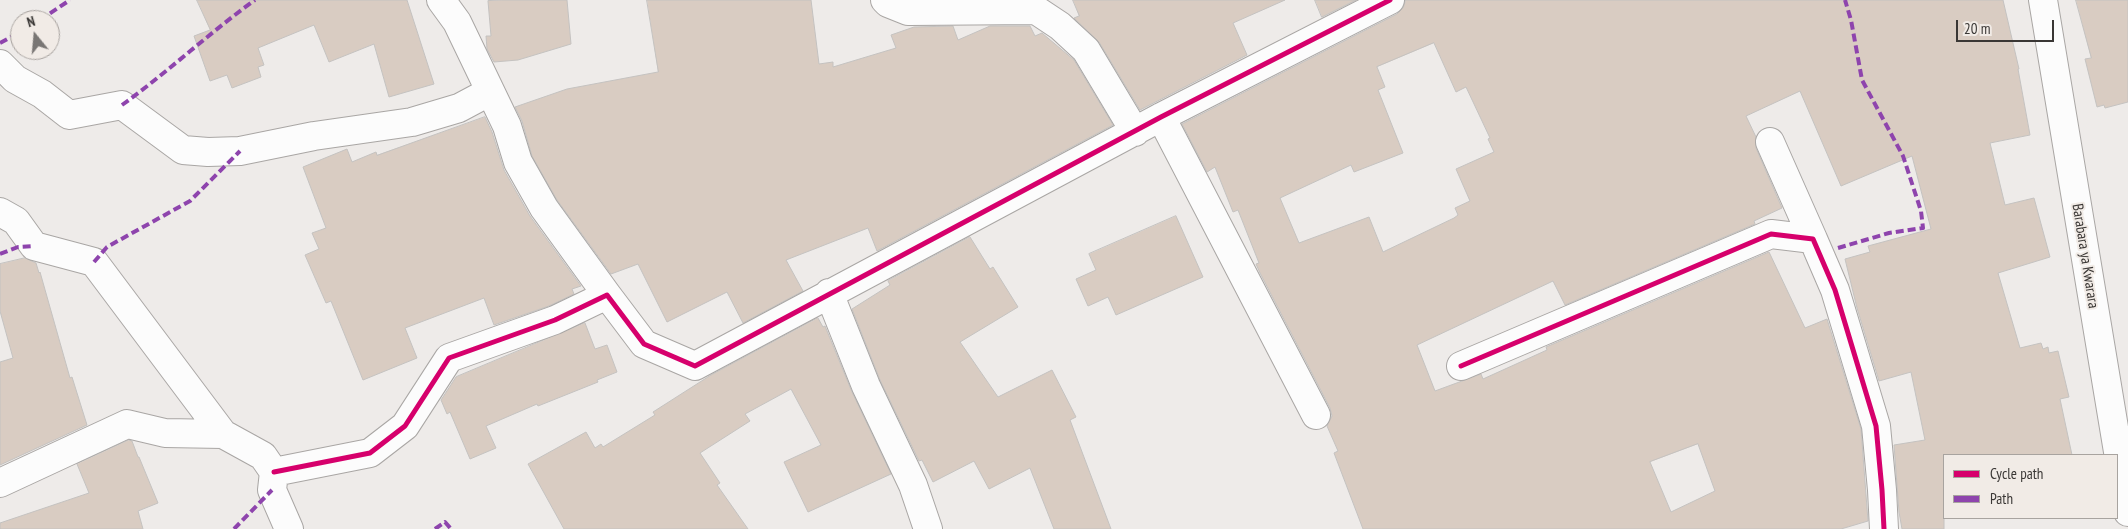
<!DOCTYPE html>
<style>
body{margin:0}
#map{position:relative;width:2128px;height:529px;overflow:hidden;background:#eeebe9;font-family:"PT Sans Narrow",sans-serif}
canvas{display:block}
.legend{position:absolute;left:1943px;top:454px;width:175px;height:65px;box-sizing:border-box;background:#f1ebe6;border:1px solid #a8a39f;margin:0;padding:6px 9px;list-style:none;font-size:15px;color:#3a3735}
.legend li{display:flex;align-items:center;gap:10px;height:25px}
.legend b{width:25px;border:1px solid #a8a39f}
.north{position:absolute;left:10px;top:10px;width:50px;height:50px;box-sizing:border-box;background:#f1ebe6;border:1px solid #a8a39f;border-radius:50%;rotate:343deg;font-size:14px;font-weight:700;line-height:20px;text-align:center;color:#3a3735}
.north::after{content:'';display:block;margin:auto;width:18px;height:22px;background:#797674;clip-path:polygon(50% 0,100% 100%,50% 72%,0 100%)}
.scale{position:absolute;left:1956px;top:20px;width:98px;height:22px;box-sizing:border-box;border:2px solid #3a3735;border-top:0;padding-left:6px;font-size:15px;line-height:18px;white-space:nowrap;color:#3a3735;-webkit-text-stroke:4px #f1ebe6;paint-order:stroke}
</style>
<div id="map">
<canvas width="2128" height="529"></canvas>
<ul class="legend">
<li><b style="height:6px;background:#d6006c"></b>Cycle path</li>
<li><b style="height:6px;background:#8e44ad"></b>Path</li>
</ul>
<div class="north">N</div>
<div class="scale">20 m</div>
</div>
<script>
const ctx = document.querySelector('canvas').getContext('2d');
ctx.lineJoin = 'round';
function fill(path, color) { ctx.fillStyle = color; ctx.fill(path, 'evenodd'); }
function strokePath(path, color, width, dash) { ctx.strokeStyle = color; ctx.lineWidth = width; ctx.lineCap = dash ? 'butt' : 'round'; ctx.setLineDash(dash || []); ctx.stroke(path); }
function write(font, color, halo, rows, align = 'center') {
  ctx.font = font + ' "PT Sans Narrow",sans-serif'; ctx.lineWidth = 4; ctx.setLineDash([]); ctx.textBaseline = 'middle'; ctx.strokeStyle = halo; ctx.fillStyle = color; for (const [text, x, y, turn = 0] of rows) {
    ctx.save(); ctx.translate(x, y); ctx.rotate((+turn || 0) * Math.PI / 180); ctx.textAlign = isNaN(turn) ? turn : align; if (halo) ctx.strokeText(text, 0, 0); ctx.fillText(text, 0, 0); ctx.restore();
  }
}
const building = new Path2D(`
 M 197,0 L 407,0 L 434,84 L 389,97 L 374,44 L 329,62 L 314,25 L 258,48 L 264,65 L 258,67 L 261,77 L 232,88 L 227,75 L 210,81 L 194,36 L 210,30 Z
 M 502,0 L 567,0 L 571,44 L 518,60 L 494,62 L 487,49 L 486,36 L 491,36 L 488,1 Z
 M 647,0 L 811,0 L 819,64 L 833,62 L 833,67 L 896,48 L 891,35 L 914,27 L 953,26 L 958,40 L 990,26 L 1030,26 L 1035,36 L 1042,33 L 1074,60 L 1113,125 L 877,251 L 868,228 L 786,260 L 803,291 L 743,323 L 727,292 L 667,322 L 638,264 L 611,274 L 557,200 L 532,156 L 522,121 L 515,107 L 567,89 L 658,72 Z
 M 1073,0 L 1285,0 L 1233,23 L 1247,55 L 1140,110 L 1099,42 L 1074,18 L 1079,16 Z
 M 1315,0 L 1356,0 L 1322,17 Z
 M 1406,0 L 2003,0 L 2019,69 L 2018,69 L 2030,135 L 1990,143 L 2005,205 L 2034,198 L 2050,257 L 1998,273 L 2020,348 L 2041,343 L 2043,349 L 2048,347 L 2049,353 L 2058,351 L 2069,397 L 2060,399 L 2072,455 L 1944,455 L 1944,529 L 1902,529 L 1899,512 L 1894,445 L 1925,440 L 1911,372 L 1879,381 L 1857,308 L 1845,259 L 1870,252 L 1868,246 L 1931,229 L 1912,156 L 1841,186 L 1800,91 L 1746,116 L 1756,137 L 1756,148 L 1782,208 L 1754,221 L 1755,224 L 1565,305 L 1553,281 L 1417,345 L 1435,391 L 1481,374 L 1483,379 L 1547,350 L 1546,347 L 1769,252 L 1805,328 L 1827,319 L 1861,429 L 1868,521 L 1841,529 L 1363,529 L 1334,453 L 1338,451 L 1327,426 L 1332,416 L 1330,408 L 1260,273 L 1256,264 L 1259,263 L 1238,210 L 1233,212 L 1215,167 L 1207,172 L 1182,124 L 1397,14 L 1403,8 ZM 1434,43 L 1456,92 L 1466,87 L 1490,138 L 1488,139 L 1494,152 L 1456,169 L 1470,201 L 1455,208 L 1458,215 L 1454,218 L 1383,252 L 1369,217 L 1299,243 L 1280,198 L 1351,165 L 1354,172 L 1403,153 L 1378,90 L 1385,87 L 1377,67 ZM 1698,444 L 1715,491 L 1671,512 L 1650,462 Z
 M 2076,0 L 2128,0 L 2128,102 L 2105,108 L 2104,105 L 2097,107 L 2085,59 L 2091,58 Z
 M 485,117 L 492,132 L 504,170 L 530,216 L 581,286 L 572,289 L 574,294 L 549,306 L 494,325 L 484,298 L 405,328 L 417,358 L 363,380 L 331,301 L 326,303 L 305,255 L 319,249 L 312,233 L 326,228 L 303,167 L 347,149 L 352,162 L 376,152 L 377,155 Z
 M 1176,216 L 1203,277 L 1116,315 L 1108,297 L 1088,306 L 1076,279 L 1096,270 L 1089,254 Z
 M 970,237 L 990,269 L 993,267 L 1018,307 L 960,342 L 998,397 L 1052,370 L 1076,417 L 1070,420 L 1111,529 L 1054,529 L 1030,468 L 989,489 L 974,461 L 933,482 L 922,460 L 919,461 L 880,380 L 852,309 L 890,285 L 888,281 Z
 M 25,258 L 36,263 L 39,273 L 40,272 L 70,378 L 72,377 L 87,425 L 0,465 L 0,362 L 13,358 L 0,311 L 0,264 Z
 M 818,318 L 823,327 L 825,326 L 852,392 L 891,474 L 808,512 L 784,462 L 821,445 L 791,389 L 745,414 L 750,421 L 700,453 L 720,483 L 717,485 L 748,529 L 564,529 L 528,464 L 586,432 L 595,448 L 601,444 L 603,447 L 655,415 L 653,412 L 711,375 Z
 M 585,323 L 595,349 L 607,345 L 617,372 L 597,380 L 598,382 L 538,406 L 537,404 L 486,426 L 496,448 L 470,459 L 450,412 L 447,414 L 441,400 L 456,377 Z
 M 129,440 L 132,441 L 138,457 L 139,457 L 158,503 L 138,511 L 143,529 L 0,529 L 0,523 L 89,493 L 77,464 Z`);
fill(building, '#d9ccc2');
strokePath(building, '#c4c2c0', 1);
const minor = new Path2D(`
 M 441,0 L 457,22 L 507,126 L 518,162 L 544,208 L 607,295
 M 885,0 L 888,3 L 908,11 L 1036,10 L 1060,26 L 1086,50 L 1135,132
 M 2043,0 L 2128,512
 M 0,64 L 15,79 L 42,94 L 69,115 L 122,105 L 183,150 L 208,152 L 240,151 L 314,136 L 412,122 L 459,108 L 489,92
 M 1161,117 L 1316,415
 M 1770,142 L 1813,239
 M 0,212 L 16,221 L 34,246 L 94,262 L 223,434
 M 829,293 L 866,386 L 913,485 L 928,529
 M 1461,366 L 1771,234 L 1813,239 L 1835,290 L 1876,426 L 1882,490 L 1884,529
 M 274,472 L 370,453 L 405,426 L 449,358 L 555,320 L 607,295 L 644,344 L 695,366 L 1161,117 L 1390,0
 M 0,483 L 127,424 L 165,433 L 223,434 L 263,456 L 274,472 L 272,490 L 289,529`);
strokePath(minor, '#a9a6a4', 30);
strokePath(minor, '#fcfcfc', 28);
strokePath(new Path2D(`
 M 40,20 L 70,0
 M 0,43 L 20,32
 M 122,105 C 168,72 209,33 255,0
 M 1838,248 L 1889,233 L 1923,228 L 1921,211 L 1903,156 L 1862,80 L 1851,20 L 1845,0
 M 0,254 L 18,247 L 34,246
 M 94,262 L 107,247 L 190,201 L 240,151
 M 234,529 L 272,490
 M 435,529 L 445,522 L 451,529`), '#8e44ad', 4, [8, 4]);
strokePath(new Path2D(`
 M 1461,366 L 1771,234 L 1813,239 L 1835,290 L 1876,426 L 1882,490 L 1884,529
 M 274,472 L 370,453 L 405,426 L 449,358 L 555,320 L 607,295 L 644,344 L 695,366 L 1161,117 L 1390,0`), '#d6006c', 5);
write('15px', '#3a3735', '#f1ebe6', [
 ["Barabara ya Kwarara",2085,256,81]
]);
</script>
